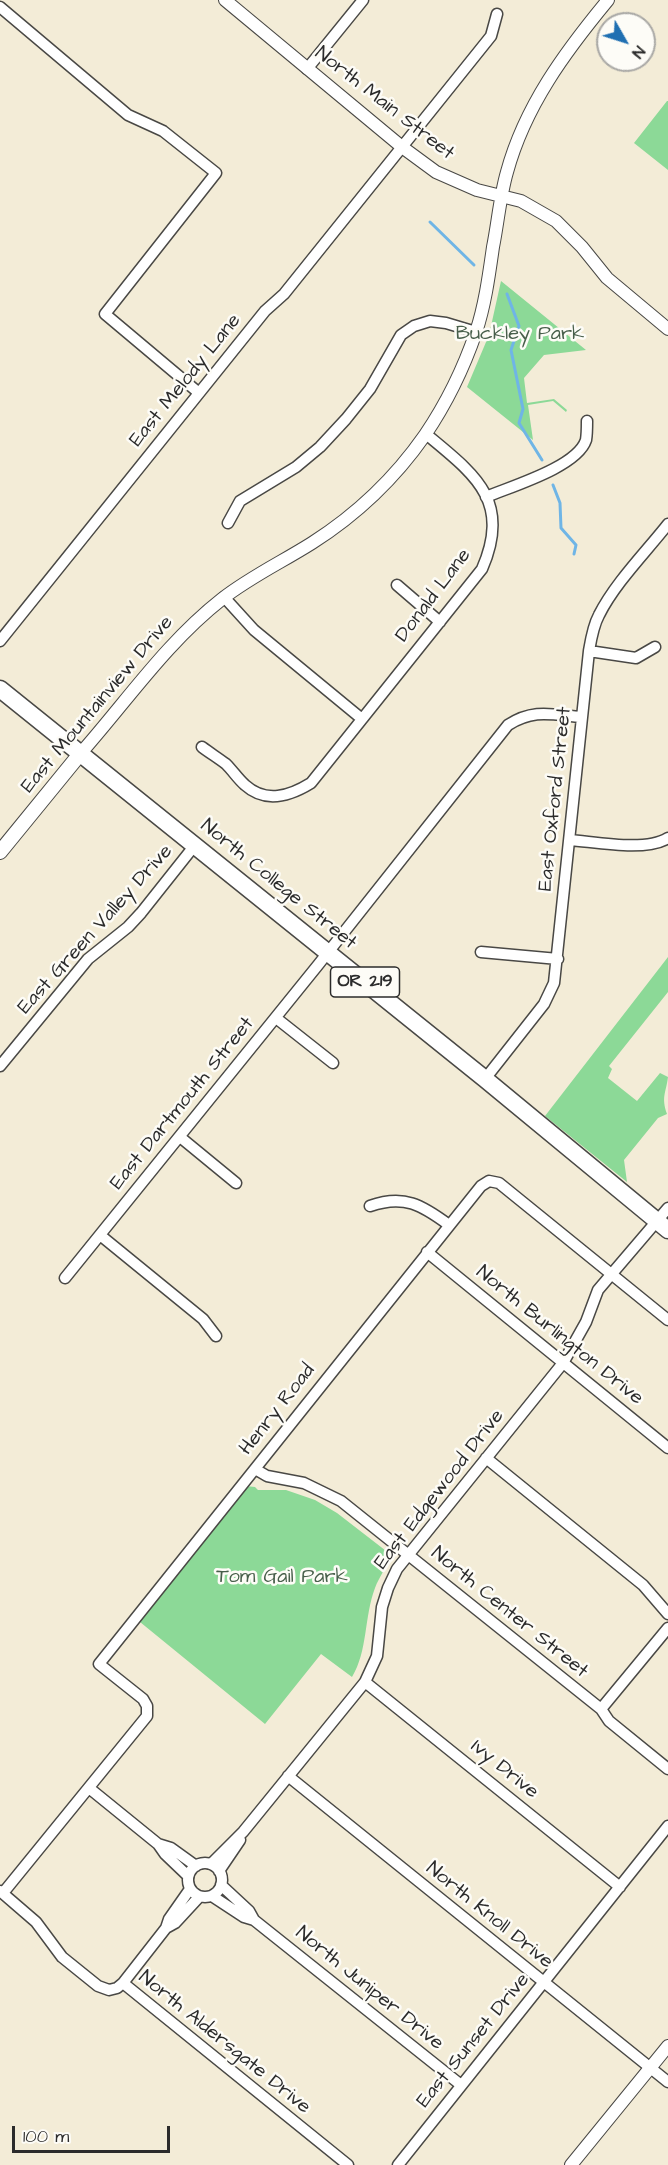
<!DOCTYPE html>
<style>
body{margin:0}
#map{position:relative;width:668px;height:2165px;overflow:hidden;background:#f3ecd7;font-family:"Architects Daughter",sans-serif}
canvas{display:block}
.north{position:absolute;left:596px;top:12px;width:60px;height:60px;box-sizing:border-box;background:#fdfcf7;border:2px solid #a9a8a5;border-radius:50%;rotate:129deg;font-size:16px;font-weight:700;line-height:24px;text-align:center;color:#2b2b2b}
.north::after{content:'';display:block;margin:auto;width:21px;height:27px;background:#1f6fb2;clip-path:polygon(50% 0,100% 100%,50% 72%,0 100%)}
.scale{position:absolute;left:12px;top:2126px;width:158px;height:27px;box-sizing:border-box;border:3px solid #2b2b2b;border-top:0;padding-left:8px;font-size:18px;line-height:21px;white-space:nowrap;color:#2b2b2b;-webkit-text-stroke:4px #fdfcf7;paint-order:stroke}
</style>
<div id="map">
<canvas width="668" height="2165"></canvas>
<div class="north">N</div>
<div class="scale">100 m</div>
</div>
<script>
const ctx = document.querySelector('canvas').getContext('2d');
ctx.lineJoin = 'round';
function fill(path, color) { ctx.fillStyle = color; ctx.fill(path, 'evenodd'); }
function strokePath(path, color, width, dash) { ctx.strokeStyle = color; ctx.lineWidth = width; ctx.lineCap = dash ? 'butt' : 'round'; ctx.setLineDash(dash || []); ctx.stroke(path); }
function write(font, color, halo, rows, align = 'center') {
  ctx.font = font + ' "Architects Daughter",sans-serif'; ctx.lineWidth = 5; ctx.setLineDash([]); ctx.textBaseline = 'middle'; ctx.strokeStyle = halo; ctx.fillStyle = color; for (const [text, x, y, turn = 0] of rows) {
    ctx.save(); ctx.translate(x, y); ctx.rotate((+turn || 0) * Math.PI / 180); ctx.textAlign = isNaN(turn) ? turn : align; if (halo) ctx.strokeText(text, 0, 0); ctx.fillText(text, 0, 0); ctx.restore();
  }
}
fill(new Path2D(`
 M 667,101 L 668,101 L 668,170 L 634,143 Z
 M 501,281 L 586,350 L 544,355 L 524,378 L 527,403 L 554,399 L 567,410 L 566,412 L 553,401 L 528,405 L 533,440 L 467,387 L 489,335 Z
 M 668,957 L 668,992 L 609,1066 L 612,1069 L 608,1078 L 637,1101 L 660,1073 L 668,1077 C 666,1093 661,1097 667,1114 L 658,1118 L 624,1160 L 627,1182 L 545,1116 Z
 M 246,1486 L 255,1487 L 258,1490 L 286,1490 L 315,1500 L 337,1513 L 390,1554 C 388,1566 379,1577 375,1588 C 364,1617 368,1651 352,1677 L 321,1654 L 265,1724 L 140,1622 Z`), '#8cd997');
strokePath(new Path2D(`
 M 430,222 L 474,265
 M 507,294 L 519,326 L 511,350 L 523,409 L 519,423 L 542,460
 M 553,485 L 560,503 L 561,528 L 576,545 L 574,554`), '#6fb5e6', 3);
const minor = new Path2D(`
 M 0,7 L 128,115 L 163,131 L 216,173 L 105,314 L 199,393
 M 307,69 L 363,0
 M 486,497 C 512,486 577,467 586,440 C 587,434 587,427 587,421
 M 228,523 L 240,501 L 296,467 L 320,447 L 346,419 L 370,389 L 401,335 L 414,326 L 430,321 L 446,323 L 476,332
 M 397,585 L 440,622
 M 224,597 L 254,630 L 362,719
 M 0,641 L 265,311 L 284,294 L 491,36 L 497,14
 M 589,651 L 636,658 L 655,647
 M 202,747 C 210,753 218,758 226,764 C 233,771 238,779 245,785 C 266,804 290,796 311,783 L 482,569 C 512,500 474,474 426,434
 M 570,840 C 596,842 646,852 668,838
 M 481,952 L 558,959
 M 276,1018 L 333,1063
 M 0,1066 L 88,959 L 128,927 L 141,913 L 195,845
 M 485,1079 L 544,1004 L 554,983 L 589,651 C 591,639 593,626 599,615 C 615,583 646,552 668,524
 M 180,1137 L 236,1183
 M 370,1206 C 404,1194 422,1205 449,1225
 M 100,1235 L 203,1319 L 216,1336
 M 427,1252 L 668,1448
 M 65,1278 L 318,965 L 508,725 C 534,708 553,715 582,717
 M 486,1458 L 643,1585 L 668,1614
 M 255,1469 L 267,1476 L 304,1483 L 341,1501 L 601,1709 L 609,1721 L 668,1769
 M 365,1682 L 620,1887
 M 601,1709 L 668,1628
 M 288,1776 L 668,2082
 M 89,1788 L 158,1844 L 165,1854 L 188,1876
 M 158,1844 L 171,1848 L 196,1866
 M188 1880a17 17 0 1 1 34 0a17 17 0 1 1-34 0Z
 M 211,1864 L 243,1832 L 365,1682 L 377,1656 L 382,1607 L 388,1588 L 397,1569 L 563,1363 L 586,1322 L 598,1290 L 668,1208
 M 219,1871 L 240,1840
 M 221,1885 L 249,1911 L 254,1920
 M 0,1891 L 36,1922 L 62,1957 L 98,1986 L 109,1990 L 117,1988 L 123,1983 L 166,1928 L 175,1923 L 199,1897
 M 3,1893 L 147,1716 L 147,1706 L 143,1699 L 99,1664 L 481,1186 L 489,1181 L 499,1183 L 668,1320
 M 212,1896 L 244,1917 L 254,1920 L 461,2085
 M 166,1928 L 169,1919 L 190,1889
 M 123,1983 L 348,2165
 M 398,2165 L 668,1826`);
const tertiary = new Path2D(`
 M 225,0 L 402,147 L 436,172 L 477,190 L 521,201 L 556,221 L 582,247 L 607,278 L 668,329
 M 80,754 C 127,701 166,643 222,599 C 250,577 282,562 312,543 C 356,515 395,478 425,435 C 446,404 464,367 476,332 C 485,305 489,275 493,247 C 498,222 500,196 507,172 C 525,106 565,52 608,0
 M 571,2165 L 668,2046`);
const secondary = new Path2D(`
 M 0,852 L 80,754`);
const primary = new Path2D(`
 M 0,689 L 485,1079 L 668,1230`);
strokePath(minor, '#494845', 13);
strokePath(tertiary, '#494845', 14);
strokePath(secondary, '#494845', 16);
strokePath(primary, '#494845', 19);
strokePath(minor, '#fff', 10);
strokePath(tertiary, '#fff', 12);
strokePath(secondary, '#fff', 14);
strokePath(primary, '#fff', 16);
for (const [x, y, w] of [
 [365,982,69]
]) { const box = new Path2D(); box.roundRect(x - w / 2, y - 15, w, 30, 4.5); ctx.fillStyle = '#fdfcf7'; ctx.fill(box); strokePath(box, '#2b2b2b', 1.5); }
write('bold 18px', '#2b2b2b', null, [
 ["OR 219",365,982]
]);
write('20px', '#2b2b2b', '#fdfcf7', [
 ["North Main Street",384,104,38],
 ["East Melody Lane",186,381,-51],
 ["Donald Lane",434,596,-53],
 ["East Mountainview Drive",98,705,-50],
 ["East Oxford Street",556,799,-84],
 ["North College Street",278,885,39],
 ["East Green Valley Drive",96,930,-48],
 ["East Dartmouth Street",183,1104,-51],
 ["North Burlington Drive",559,1336,39],
 ["Henry Road",278,1410,-52],
 ["East Edgewood Drive",440,1490,-52],
 ["North Center Street",509,1613,39],
 ["Ivy Drive",504,1770,39],
 ["North Knoll Drive",489,1916,39],
 ["North Juniper Drive",369,1989,39],
 ["East Sunset Drive",474,2041,-51],
 ["North Aldersgate Drive",224,2043,39]
]);
write('20px', '#485f4b', '#fdfcf7', [
 ["Buckley Park",520,335],
 ["Tom Gail Park",282,1578]
]);
</script>
